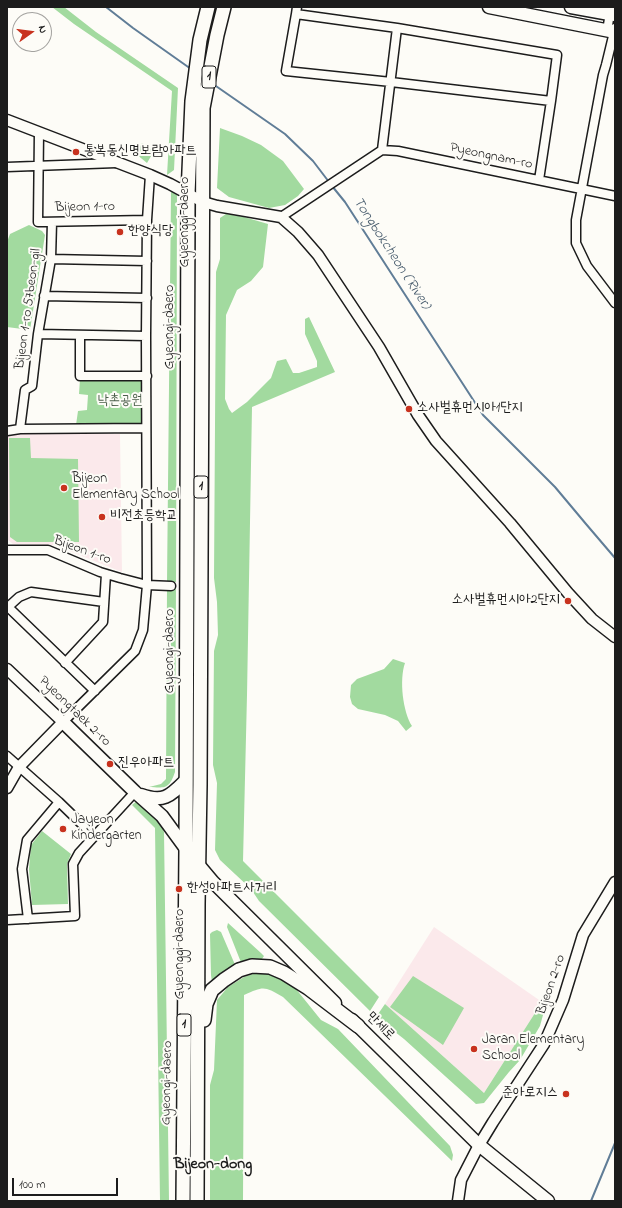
<!DOCTYPE html>
<meta charset="utf-8">
<style>
body{margin:0}
#map{position:relative;width:622px;height:1208px;overflow:hidden;background:#fdfcf7;font-family:"Indie Flower",sans-serif}
canvas{display:block}
.frame{position:absolute;inset:0;border:8px solid #1c1c1c;pointer-events:none}
.north{position:absolute;left:12px;top:12px;width:40px;height:40px;box-sizing:border-box;background:#fdfcf7;border:1px solid #a3a29f;border-radius:50%;rotate:76deg;font-size:11px;font-weight:700;line-height:16px;text-align:center;color:#1c1c1c}
.north::after{content:'';display:block;margin:auto;width:14px;height:18px;background:#c8321e;clip-path:polygon(50% 0,100% 100%,50% 72%,0 100%)}
.scale{position:absolute;left:12px;top:1178px;width:106px;height:18px;box-sizing:border-box;border:2px solid #1c1c1c;border-top:0;padding-left:5px;font-size:12px;line-height:14px;white-space:nowrap;color:#1c1c1c;-webkit-text-stroke:3px #fdfcf7;paint-order:stroke}
</style>
<div id="map">
<canvas width="622" height="1208"></canvas>
<div class="frame"></div>
<div class="north">N</div>
<div class="scale">100 m</div>
</div>
<script>
const ctx = document.querySelector('canvas').getContext('2d');
ctx.lineJoin = 'round';
function fill(path, color) { ctx.fillStyle = color; ctx.fill(path, 'evenodd'); }
function strokePath(path, color, width, dash) { ctx.strokeStyle = color; ctx.lineWidth = width; ctx.lineCap = dash ? 'butt' : 'round'; ctx.setLineDash(dash || []); ctx.stroke(path); }
function write(font, color, halo, rows, align = 'center') {
  ctx.font = font + ' "Indie Flower","Poor Story",sans-serif'; ctx.lineWidth = 4; ctx.setLineDash([]); ctx.textBaseline = 'middle'; ctx.strokeStyle = halo; ctx.fillStyle = color; for (const [text, x, y, turn = 0] of rows) {
    ctx.save(); ctx.translate(x, y); ctx.rotate((+turn || 0) * Math.PI / 180); ctx.textAlign = isNaN(turn) ? turn : align; if (halo) ctx.strokeText(text, 0, 0); ctx.fillText(text, 0, 0); ctx.restore();
  }
}
fill(new Path2D(`
 M 16,433 L 120,434 L 122,572 L 54,545 L 13,544 L 7,539 L 7,436 Z
 M 434,927 L 542,1002 L 484,1093 L 385,1004 Z`), '#fbe9eb');
fill(new Path2D(`
 M 52,7 L 64,7 L 96,32 L 178,88 L 174,170 L 167,175 L 172,91 L 74,24 Z
 M 220,128 L 242,136 L 261,145 L 283,161 L 304,189 L 298,196 L 285,205 L 269,208 L 229,197 L 217,188 Z
 M 142,143 L 154,151 L 147,163 L 136,154 Z
 M 171,191 L 177,195 L 176,582 L 167,582 Z
 M 226,214 L 244,217 L 268,224 L 263,267 L 251,281 L 237,290 L 226,315 L 225,399 L 229,409 L 232,413 L 247,402 L 271,378 L 277,361 L 286,359 L 293,373 L 299,373 L 317,367 L 317,361 L 305,334 L 305,319 L 309,317 L 335,372 L 252,407 L 247,695 L 243,861 L 379,997 L 370,1011 L 259,901 L 251,889 L 220,860 L 215,850 L 217,783 L 213,765 L 214,651 L 218,635 L 217,602 L 214,578 L 216,272 L 220,259 L 220,218 Z
 M 29,225 L 42,231 L 45,235 L 30,330 L 7,327 L 7,242 L 10,234 Z
 M 140,378 L 144,382 L 144,424 L 76,425 L 78,411 L 87,410 L 88,395 L 79,394 L 80,379 Z
 M 9,438 L 30,438 L 31,458 L 78,459 L 79,542 L 17,542 L 10,537 Z
 M 167,588 L 176,588 L 175,772 C 169,789 166,788 149,787 L 161,784 L 166,779 Z
 M 393,659 L 405,663 C 399,680 403,712 412,726 L 406,731 L 398,721 L 385,715 L 358,709 L 352,704 L 350,697 L 351,685 L 357,679 L 384,669 Z
 M 137,801 L 161,824 L 164,832 L 169,1201 L 160,1201 L 155,828 L 132,805 Z
 M 42,831 L 71,854 L 67,864 L 68,904 L 32,905 L 29,869 L 31,845 Z
 M 228,923 L 261,953 L 264,956 L 262,959 L 242,965 L 227,927 Z
 M 217,930 L 221,932 L 236,967 L 212,982 L 211,975 L 210,934 L 212,932 Z
 M 263,973 L 277,975 L 296,989 L 321,1020 L 338,1029 L 450,1146 L 453,1155 L 452,1161 L 283,997 C 264,986 264,986 244,995 L 243,1201 L 210,1201 L 210,1085 L 214,1070 L 217,1000 L 228,987 L 244,977 L 253,974 Z
 M 413,976 L 464,1008 L 443,1045 L 390,1007 Z
 M 542,1002 L 546,1004 L 540,1026 L 520,1060 L 509,1072 L 484,1103 L 476,1104 L 404,1039 L 376,1017 L 385,1004 L 484,1093 Z`), '#a2da9f');
strokePath(new Path2D(`
 M 106,7 L 133,28 L 191,69
 M 213,84 L 285,134 L 313,161 L 329,182
 M 332,186 L 345,202 L 483,415 L 555,487 L 586,524 L 615,558
 M 591,1201 L 615,1143`), '#607d97', 2);
const minor = new Path2D(`
 M 297,7 L 296,14 L 397,28 L 382,150
 M 296,14 L 286,71 L 391,82 L 551,101 L 557,55 L 397,28
 M 615,28 L 606,65 L 603,75 L 576,220 L 576,243 L 587,266 L 615,303
 M 607,31 L 611,7
 M 39,132 L 38,222 L 147,220
 M 7,167 L 116,163
 M 539,180 L 551,101
 M 281,217 L 382,150 L 398,151 L 615,196
 M 51,259 L 147,261
 M 44,296 L 147,298
 M 38,334 L 146,336
 M 80,335 L 80,376 L 147,376
 M 20,429 L 25,390 L 32,386 L 38,334 L 51,259 L 52,222
 M 7,431 L 20,429 L 146,428
 M 7,550 L 48,550 L 100,572 L 120,578 L 147,585 L 171,586
 M 7,606 L 95,691
 M 8,607 L 19,597 L 31,592 L 104,602
 M 65,663 L 103,622 L 106,574
 M 63,722 L 135,651 L 143,630 L 147,585 L 146,336 L 147,220 L 150,175
 M 7,756 L 59,802 L 94,836
 M 28,919 L 22,869 L 27,840 L 59,802
 M 7,920 L 75,916 L 73,864 L 79,853 L 135,792`);
const tertiary = new Path2D(`
 M 7,120 L 150,175 L 170,184 L 203,202 L 217,206 L 281,217 L 298,232 L 318,255 L 379,347 L 418,415 L 436,441 L 510,523 L 568,593 L 592,619 L 615,637
 M 7,669 L 63,722 L 19,767 L 7,788
 M 458,1201 L 461,1180 L 479,1145 L 493,1122 L 544,1044 L 563,1000 L 583,935 L 615,882`);
const secondary = new Path2D(`
 M 489,7 L 615,32
 M 571,7 L 615,15
 M 63,722 L 135,792 L 162,816 L 192,857 L 213,882 L 335,1003
 M 141,795 C 164,803 170,796 186,780
 M 352,1020 L 479,1145 L 548,1201`);
const primary = new Path2D(`
 M 204,1020 L 206,1004 L 212,990 L 224,980 L 239,970 L 252,966 L 270,967 L 284,973 L 308,988 L 358,1026
 M 183,1201 L 186,849 L 188,194 L 192,101 L 200,40 L 208,7
 M 197,1201 L 198,904 L 200,785 L 203,108 L 217,35 L 224,7`);
strokePath(minor, '#1c1c1c', 11);
strokePath(tertiary, '#1c1c1c', 13);
strokePath(secondary, '#1c1c1c', 15);
strokePath(primary, '#1c1c1c', 16);
strokePath(minor, '#fdfcf7', 8);
strokePath(tertiary, '#fdfcf7', 10);
strokePath(secondary, '#fdfcf7', 12);
strokePath(primary, '#fdfcf7', 13);
for (const [x, y, r, color] of [
 [76,152,4,"#c8321e"],
 [120,232,4,"#c8321e"],
 [409,409,4,"#c8321e"],
 [64,488,4,"#c8321e"],
 [102,517,4,"#c8321e"],
 [568,601,4,"#c8321e"],
 [110,764,4,"#c8321e"],
 [63,829,4,"#c8321e"],
 [179,889,4,"#c8321e"],
 [474,1049,4,"#c8321e"],
 [566,1094,4,"#c8321e"]
]) { const dot = new Path2D(); dot.arc(x, y, r, 0, 2 * Math.PI); ctx.fillStyle = color; ctx.fill(dot); strokePath(dot, '#fdfcf7', 1.5); }
for (const [x, y, w] of [
 [209,77,14],
 [201,487,14],
 [184,1025,14]
]) { const box = new Path2D(); box.roundRect(x - w / 2, y - 11, w, 22, 3); ctx.fillStyle = '#fdfcf7'; ctx.fill(box); strokePath(box, '#1c1c1c', 1); }
write('bold 13px', '#1c1c1c', null, [
 ["1",209,77],
 ["1",201,487],
 ["1",184,1025]
]);
write('14px', '#1c1c1c', '#fdfcf7', [
 ["통복동신명보람아파트",84,152],
 ["한양식당",128,232],
 ["소사벌휴먼시아1단지",417,409],
 ["Bijeon",72,480],
 ["Elementary School",72,496],
 ["비전초등학교",110,517],
 ["소사벌휴먼시아2단지",560,601,"right"],
 ["진우아파트",118,764],
 ["Jayeon",71,821],
 ["Kindergarten",71,837],
 ["한성아파트사거리",187,889],
 ["Jaran Elementary",482,1041],
 ["School",482,1057],
 ["준아로지스",558,1094,"right"]
], 'left');
write('14px', '#1c1c1c', '#fdfcf7', [
 ["Pyeongnam-ro",491,157,12],
 ["Bijeon 1-ro",85,208,-1],
 ["Gyeonggi-daero",186,222,-90],
 ["Bijeon 1-ro 57beon-gil",29,309,-82],
 ["Gyeongi-daero",171,327,-90],
 ["Bijeon 1-ro",82,551,20],
 ["Gyeongi-daero",171,651,-90],
 ["Pyeongtaek 2-ro",74,712,44],
 ["Gyeonggi-daero",181,954,-90],
 ["Bijeon 2-ro",552,985,-71],
 ["만세로",380,1027,45],
 ["Gyeongi-daero",168,1083,-89]
]);
write('14px', '#4b5e4a', '#fdfcf7', [
 ["낙촌공원",120,402]
]);
write('italic 15px', '#495d6e', '#fdfcf7', [
 ["Tongbokcheon (River)",391,254,57]
]);
write('bold 16px', '#1c1c1c', '#fdfcf7', [
 ["Bijeon-dong",213,1165]
]);
</script>
